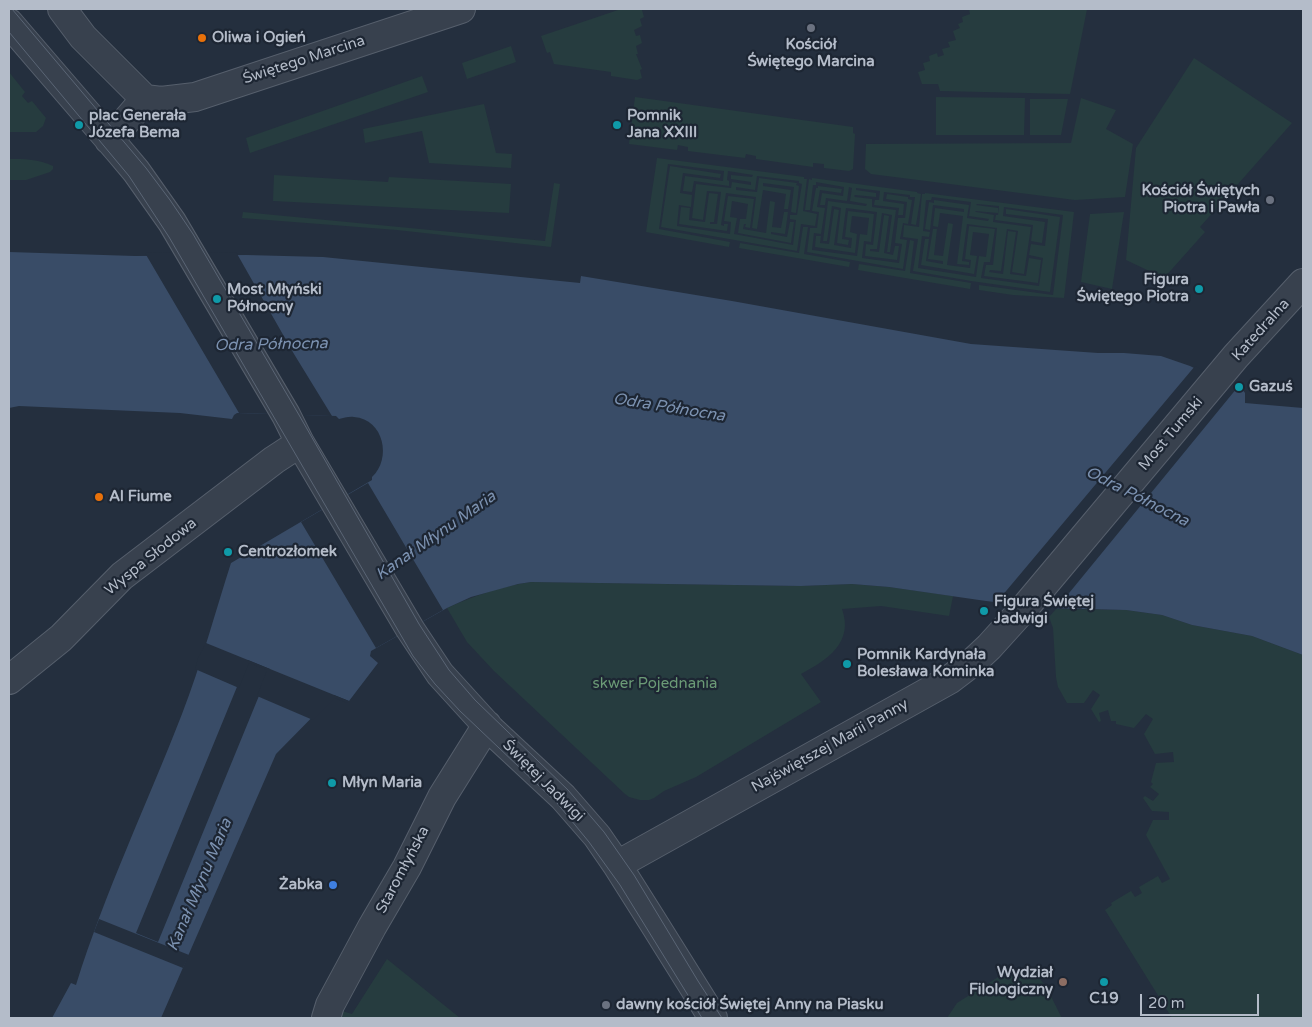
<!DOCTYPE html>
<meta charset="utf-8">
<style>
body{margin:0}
#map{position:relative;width:1312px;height:1027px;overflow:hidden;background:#242f3e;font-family:"Varela Round",sans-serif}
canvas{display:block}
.frame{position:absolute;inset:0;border:10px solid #b4bcc9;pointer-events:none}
.scale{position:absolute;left:1140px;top:994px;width:119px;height:22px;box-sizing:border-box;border:2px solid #b4bcc9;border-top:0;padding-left:6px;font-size:15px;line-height:18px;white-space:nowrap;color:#b4bcc9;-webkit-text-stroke:4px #1d2633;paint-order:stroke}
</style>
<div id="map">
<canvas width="1312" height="1027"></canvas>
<div class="frame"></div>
<div class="scale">20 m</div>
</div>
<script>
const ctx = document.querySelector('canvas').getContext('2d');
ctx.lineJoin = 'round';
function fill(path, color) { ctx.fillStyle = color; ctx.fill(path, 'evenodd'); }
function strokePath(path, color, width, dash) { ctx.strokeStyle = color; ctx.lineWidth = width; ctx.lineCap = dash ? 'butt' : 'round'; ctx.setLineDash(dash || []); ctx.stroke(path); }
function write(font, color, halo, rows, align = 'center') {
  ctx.font = font + ' "Varela Round",sans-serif'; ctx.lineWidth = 4.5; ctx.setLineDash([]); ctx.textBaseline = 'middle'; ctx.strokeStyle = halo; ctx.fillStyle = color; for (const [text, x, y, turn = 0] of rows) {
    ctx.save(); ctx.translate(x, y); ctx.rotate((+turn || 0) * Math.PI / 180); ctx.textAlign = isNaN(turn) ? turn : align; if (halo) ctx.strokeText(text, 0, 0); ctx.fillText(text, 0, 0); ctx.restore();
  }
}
fill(new Path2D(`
 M 621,9 L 644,9 L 642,10 L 644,17 L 640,19 L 642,26 L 634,30 L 636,36 L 640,35 L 642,43 L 636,46 L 638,54 L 636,54 L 642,69 L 640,70 L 642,78 L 637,80 L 611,76 L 611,72 L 554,64 L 550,52 L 547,53 L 541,36 Z
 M 969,9 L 1087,9 L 1070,94 L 940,91 L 938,84 L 922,84 L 918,72 L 925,70 L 923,63 L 930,61 L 929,56 L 937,53 L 938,57 L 944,55 L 942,49 L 950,47 L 948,42 L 956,40 L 953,31 L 960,28 L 958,24 L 963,22 L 962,17 L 970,14 Z
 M 511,46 L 516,62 L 467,79 L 462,63 Z
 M 1194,58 L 1292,123 L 1200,227 L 1205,232 L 1164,278 L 1126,260 L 1136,148 Z
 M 9,72 L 25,92 L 22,96 L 28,103 L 32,101 L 46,118 L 43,126 L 36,132 L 9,132 Z
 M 422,76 L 428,92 L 250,153 L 246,138 Z
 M 635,97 L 853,127 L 853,133 L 855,134 L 853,169 L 849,171 L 824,168 L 824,164 L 813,163 L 813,167 L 756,159 L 756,156 L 746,154 L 745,158 L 688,151 L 688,147 L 678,145 L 677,150 L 629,144 Z
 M 936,97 L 1025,98 L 1024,135 L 936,135 Z
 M 1081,98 L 1116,110 L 1106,129 L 1133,144 L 1125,197 L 1075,200 L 871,174 L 865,169 L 866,144 L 1071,143 Z
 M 1030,99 L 1068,99 L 1061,135 L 1030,135 Z
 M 484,104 L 496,153 L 512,154 L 511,168 L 429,163 L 422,131 L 365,143 L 363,129 Z
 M 657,158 L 804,177 L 804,179 L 807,179 L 803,211 L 817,214 L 815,226 L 801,224 L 797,251 L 661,227 L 670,166 L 721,174 L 720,178 L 683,173 L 680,193 L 692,195 L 691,207 L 679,205 L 677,226 L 730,234 L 731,222 L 724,221 L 728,196 L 754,199 L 750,228 L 745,227 L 746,224 L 744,224 L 743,229 L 766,233 L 770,201 L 775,202 L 772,227 L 781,228 L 784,212 L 788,212 L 785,234 L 771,232 L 771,234 L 787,237 L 790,222 L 794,222 L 791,243 L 738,233 L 740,219 L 746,219 L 748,204 L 732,201 L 730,217 L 737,218 L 734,234 L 793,245 L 796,220 L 790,219 L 790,215 L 797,215 L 802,184 L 799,183 L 799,181 L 757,176 L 755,190 L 736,187 L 736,190 L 757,192 L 759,178 L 797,183 L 796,185 L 799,186 L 796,213 L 791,212 L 794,187 L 763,183 L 763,186 L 791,190 L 788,209 L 784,209 L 786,194 L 763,190 L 757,229 L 752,228 L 756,197 L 726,193 L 721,225 L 724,226 L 724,224 L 728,224 L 727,231 L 679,224 L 681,207 L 690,208 L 689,220 L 705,222 L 709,193 L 718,194 L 714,222 L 710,222 L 710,224 L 717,224 L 721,192 L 707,191 L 703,220 L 692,218 L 696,184 L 731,188 L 732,182 L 751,185 L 751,182 L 731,179 L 731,175 L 752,177 L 753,175 L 728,171 L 727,180 L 729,181 L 729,186 L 694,181 L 692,192 L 683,191 L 685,176 L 723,181 L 724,171 L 668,164 L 659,229 L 730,242 L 729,247 L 646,232 Z
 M 9,159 C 24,159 39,159 53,166 L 53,169 L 50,172 L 26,180 L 9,180 Z
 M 274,175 L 388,182 L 389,177 L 511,184 L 509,213 L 273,201 Z
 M 812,178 L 917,192 L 917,193 L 921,194 L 916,225 L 911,224 L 915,197 L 910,197 L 910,195 L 884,192 L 883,201 L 904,204 L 903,215 L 898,215 L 899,208 L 874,205 L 875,200 L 879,200 L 880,191 L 856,188 L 856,190 L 876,193 L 876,197 L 855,195 L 854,196 L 855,197 L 872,199 L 872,207 L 896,210 L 890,252 L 887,252 L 892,215 L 882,213 L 877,249 L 870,249 L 870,251 L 879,252 L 884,215 L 889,216 L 884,253 L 893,255 L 895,246 L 899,246 L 897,260 L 865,256 L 866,244 L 873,245 L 877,212 L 846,208 L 842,239 L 849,240 L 848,245 L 837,243 L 841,208 L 832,206 L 827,241 L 823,241 L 828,201 L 866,206 L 867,204 L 850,201 L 852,188 L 849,187 L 847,201 L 826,198 L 825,205 L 820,205 L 822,193 L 843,196 L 844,187 L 816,182 L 816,185 L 813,185 L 810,210 L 805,210 L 809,179 L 812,180 Z
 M 554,183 L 560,184 L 551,247 L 397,230 L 242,218 L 243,212 L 545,241 Z
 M 818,186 L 842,189 L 841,193 L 820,190 L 817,207 L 825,208 L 821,234 L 814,233 L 812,250 L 857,256 L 860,234 L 867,235 L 869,218 L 852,216 L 850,232 L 857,234 L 855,253 L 815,247 L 816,236 L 821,236 L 820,243 L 829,244 L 834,209 L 839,210 L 834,245 L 851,248 L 852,238 L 845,237 L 848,211 L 874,214 L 871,242 L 864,241 L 862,258 L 899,263 L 902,244 L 895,243 L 898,218 L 905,218 L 907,202 L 886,199 L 887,194 L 908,197 L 908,199 L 912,200 L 908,224 L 903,223 L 900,239 L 907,240 L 903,269 L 807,252 L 810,228 L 817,228 L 819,212 L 812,211 L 816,188 L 818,188 Z
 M 925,193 L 1074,212 L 1064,298 L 1013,295 L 979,290 L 979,285 L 1053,295 L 1063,215 L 1004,207 L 1003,216 L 1045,222 L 1042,243 L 1031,241 L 1033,225 L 995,220 L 996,215 L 998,215 L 999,206 L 977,204 L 976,205 L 998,208 L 998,213 L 975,211 L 976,212 L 994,215 L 993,222 L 1031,227 L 1024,274 L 1012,272 L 1018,231 L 1007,229 L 1001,271 L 990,270 L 989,272 L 1003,274 L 1008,231 L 1016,232 L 1010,274 L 1026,276 L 1029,258 L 1041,260 L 1038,283 L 984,276 L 986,265 L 993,265 L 997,228 L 967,224 L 962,261 L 969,262 L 969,265 L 957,264 L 963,216 L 940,213 L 938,227 L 933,226 L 935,208 L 964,212 L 964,209 L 933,205 L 930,230 L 925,229 L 929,202 L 934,203 L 934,200 L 969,205 L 967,218 L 988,221 L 989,219 L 969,216 L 971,202 L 932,197 L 931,200 L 926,200 L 923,231 L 930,232 L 929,237 L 922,236 L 918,268 L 976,277 L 979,256 L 986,257 L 989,234 L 973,232 L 970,255 L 977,256 L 974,274 L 921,265 L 925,239 L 929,239 L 926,261 L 943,264 L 943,261 L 928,259 L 933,229 L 937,229 L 934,255 L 943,256 L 948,223 L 953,224 L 947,265 L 970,268 L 971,260 L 965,259 L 969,226 L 995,229 L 990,262 L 984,262 L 981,278 L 1039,286 L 1043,258 L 1029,255 L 1031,244 L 1045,246 L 1048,219 L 1006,214 L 1006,209 L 1060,217 L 1050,292 L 971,281 L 913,271 L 918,239 L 903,237 L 904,225 L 919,227 L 922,194 L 925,194 Z
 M 1124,212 L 1112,289 L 1081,282 L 1090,214 Z
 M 803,227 L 808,227 L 804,254 L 850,262 L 849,267 L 739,248 L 740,243 L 799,253 Z
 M 910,240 L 914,241 L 910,273 L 971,283 L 970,289 L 858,270 L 859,264 L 905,271 Z
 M 531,582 L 801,586 L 852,584 L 889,587 L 953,596 L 949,616 L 881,606 L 842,609 C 854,643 827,660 801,674 L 821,702 L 696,777 L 664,791 L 654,798 L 649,800 L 640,800 L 629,797 L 625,794 L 494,671 L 467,642 L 447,608 C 474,596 502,586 531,582 Z
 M 1056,609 L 1126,610 L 1162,615 L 1192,625 L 1252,636 L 1303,655 L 1303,1018 L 1172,1018 L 1105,910 L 1112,905 L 1111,903 L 1131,891 L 1135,897 L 1142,893 L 1139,887 L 1158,876 L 1162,883 L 1170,879 L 1146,835 L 1153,820 L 1169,820 L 1169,812 L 1152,811 L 1143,798 L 1145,796 L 1153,801 L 1159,794 L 1150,787 L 1153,784 L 1151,782 L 1156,763 L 1174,762 L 1173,752 L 1155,754 L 1144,734 L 1153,719 L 1146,714 L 1134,728 L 1116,724 L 1116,721 L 1111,721 L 1108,710 L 1099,713 L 1101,721 L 1099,722 L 1091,709 L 1100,695 L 1093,690 L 1084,703 L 1067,703 L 1058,687 L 1056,677 L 1053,628 L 1049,617 Z
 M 387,959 L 460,1018 L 339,1018 L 342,1011 L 352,1014 Z
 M 1011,969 C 1018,969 1025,969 1031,972 C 1045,978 1055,1006 1062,1018 L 947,1018 L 957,1003 Z`), '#263c3f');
fill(new Path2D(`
 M 9,252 L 135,256 L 246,255 L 323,257 L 580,283 L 581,276 L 732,301 L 971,344 L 1098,353 L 1124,353 L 1161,356 L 1190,366 L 1235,388 L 1243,390 L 1245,393 L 1245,403 L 1303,408 L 1303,655 L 1252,636 L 1192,625 L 1162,615 L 1126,610 L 1047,608 L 986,601 L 889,587 L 852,584 L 801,586 L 531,582 L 518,584 L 471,597 L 447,608 L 371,651 L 370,656 L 378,663 L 349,701 L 334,695 L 276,754 L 161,1018 L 52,1018 L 71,983 L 76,985 C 105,892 147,804 182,714 C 201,665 215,613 231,563 L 372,480 L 372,477 C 392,459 384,419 354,417 C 349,416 344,418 339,419 L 336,416 L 237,413 L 234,415 L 232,419 L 180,413 L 19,406 L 9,408 ZM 248,660 L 270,669 L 158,942 L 136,933 Z`), '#394c67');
fill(new Path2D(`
 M 236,252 L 294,354 L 332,416 L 239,413 L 145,253 Z
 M 1195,366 L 1236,386 L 1235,388 L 1237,388 L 1056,609 L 996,603 Z
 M 368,483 L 443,610 L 376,648 L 301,522 Z
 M 206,643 L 270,669 L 349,701 L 347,703 L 335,698 L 313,720 L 257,696 L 267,670 L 249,663 L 239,688 L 195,669 L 198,658 Z
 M 99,919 L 189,955 L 183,968 L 94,932 Z`), '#242f3e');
const minor = new Path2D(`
 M 62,9 L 83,37 L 145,99
 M 9,23 L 120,152 L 136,171 L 172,222 L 286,415 L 300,443 L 410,629 L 440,674 L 491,730 L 563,797 L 597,836 L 617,865 L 653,922 L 713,1018
 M 145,99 L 161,101 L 195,97 L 461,9
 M 109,140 L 120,128 L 145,99
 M 9,680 L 61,638 L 122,576 L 274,460 L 300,443
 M 617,865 L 949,680 L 974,661 L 989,647 L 1027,605 L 1236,356 L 1303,283
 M 326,1018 L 330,1005 L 372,927 L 407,867 L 442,797 L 487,725`);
strokePath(minor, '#565f6c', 30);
strokePath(minor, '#38414e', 28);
strokePath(new Path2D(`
 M 12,9 L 146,168 L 170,200 L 193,234 L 299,415 L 419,624 L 449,670 L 475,700 L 568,790 L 604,832 L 634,875 L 698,981 L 722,1018
 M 9,32 L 129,176 L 169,237 L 413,656 L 435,684 L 460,711 L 557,803 L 589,842 L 620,885 L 702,1018`), '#5a6575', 1);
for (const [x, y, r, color] of [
 [811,28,5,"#6b7280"],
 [202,38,5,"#e8710a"],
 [79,125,5,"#0f9aa8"],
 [617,125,5,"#0f9aa8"],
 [1270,200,5,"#6b7280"],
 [1199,289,5,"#0f9aa8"],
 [217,299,5,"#0f9aa8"],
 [1239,387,5,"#0f9aa8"],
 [99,497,5,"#e8710a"],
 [228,552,5,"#0f9aa8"],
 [984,611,5,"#0f9aa8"],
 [847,664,5,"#0f9aa8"],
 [332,783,5,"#0f9aa8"],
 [333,885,5,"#3f7fe0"],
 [1063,982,5,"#8d6e63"],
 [1104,982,5,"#0f9aa8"],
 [606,1005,5,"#6b7280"]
]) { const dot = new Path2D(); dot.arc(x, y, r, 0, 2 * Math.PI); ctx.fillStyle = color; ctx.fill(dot); strokePath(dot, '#1d2633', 2); }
write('bold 15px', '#b4bcc9', '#1d2633', [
 ["Oliwa i Ogień",212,38],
 ["Kościół",811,45,"center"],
 ["Świętego Marcina",811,62,"center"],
 ["plac Generała",89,116],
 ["Józefa Bema",89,133],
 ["Pomnik",627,116],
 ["Jana XXIII",627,133],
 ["Kościół Świętych",1260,191,"right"],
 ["Piotra i Pawła",1260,208,"right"],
 ["Figura",1189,280,"right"],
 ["Świętego Piotra",1189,297,"right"],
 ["Most Młyński",227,290],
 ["Północny",227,307],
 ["Gazuś",1249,387],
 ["Al Fiume",109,497],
 ["Centrozłomek",238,552],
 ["Figura Świętej",994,602],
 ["Jadwigi",994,619],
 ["Pomnik Kardynała",857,655],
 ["Bolesława Kominka",857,672],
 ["Młyn Maria",342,783],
 ["Żabka",323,885,"right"],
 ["Wydział",1053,973,"right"],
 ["Filologiczny",1053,990,"right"],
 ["C19",1104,999,"center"],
 ["dawny kościół Świętej Anny na Piasku",616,1005]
], 'left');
write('15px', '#b4bcc9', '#1d2633', [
 ["Świętego Marcina",304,60,-18],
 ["Katedralna",1261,330,-48],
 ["Most Tumski",1171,434,-50],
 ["Wyspa Słodowa",151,557,-39],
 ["Najświętszej Marii Panny",830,746,-29],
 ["Świętej Jadwigi",543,781,45],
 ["Staromłyńska",403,870,-62]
]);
write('15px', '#6b9a76', '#1d2633', [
 ["skwer Pojednania",655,684]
]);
write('italic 16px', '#7c92b1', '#1d2633', [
 ["Odra Północna",271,345,-1],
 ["Odra Północna",669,408,9],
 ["Odra Północna",1137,497,27],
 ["Kanał Młynu Maria",436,536,-35],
 ["Kanał Młynu Maria",200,885,-67]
]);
</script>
